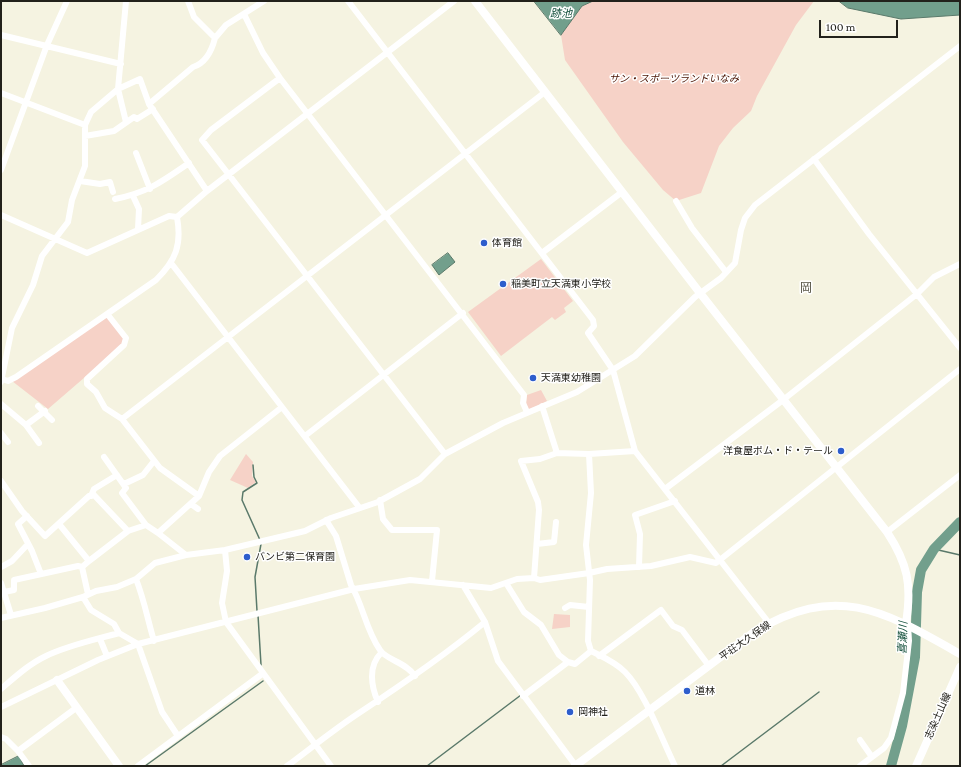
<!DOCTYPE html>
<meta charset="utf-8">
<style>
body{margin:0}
#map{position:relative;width:961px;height:767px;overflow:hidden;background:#f5f3e1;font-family:"Crimson Pro",serif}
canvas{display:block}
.frame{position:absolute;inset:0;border:2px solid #22211b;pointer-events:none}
.scale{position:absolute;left:819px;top:20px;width:79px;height:18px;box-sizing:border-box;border:2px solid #22211b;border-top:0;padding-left:5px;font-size:12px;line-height:14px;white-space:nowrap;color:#22211b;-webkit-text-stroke:3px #fff;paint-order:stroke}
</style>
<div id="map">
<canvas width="961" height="767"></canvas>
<div class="frame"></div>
<div class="scale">100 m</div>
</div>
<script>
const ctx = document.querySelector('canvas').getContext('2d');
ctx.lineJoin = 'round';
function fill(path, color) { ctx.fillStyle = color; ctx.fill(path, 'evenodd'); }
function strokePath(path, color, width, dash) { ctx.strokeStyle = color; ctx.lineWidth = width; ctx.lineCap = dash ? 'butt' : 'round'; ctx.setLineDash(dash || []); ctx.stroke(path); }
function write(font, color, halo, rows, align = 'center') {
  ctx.font = font + ' "Crimson Pro","Noto Sans JP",serif'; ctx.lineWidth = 3; ctx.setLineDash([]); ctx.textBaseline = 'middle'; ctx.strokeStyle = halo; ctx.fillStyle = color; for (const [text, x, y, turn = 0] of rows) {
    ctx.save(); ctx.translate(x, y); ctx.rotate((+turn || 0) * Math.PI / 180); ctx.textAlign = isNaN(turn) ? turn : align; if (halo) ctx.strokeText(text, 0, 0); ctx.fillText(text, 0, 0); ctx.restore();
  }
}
fill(new Path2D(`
 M 593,1 L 814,1 L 796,25 L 757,96 L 751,111 L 733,128 L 719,146 L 701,193 L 676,201 L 663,190 L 623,142 L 565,60 L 561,35 L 582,6 Z
 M 541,259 L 573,301 L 564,308 L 566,312 L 555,320 L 552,317 L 501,356 L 468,312 Z
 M 107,317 L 124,338 L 121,346 L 48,409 L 12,381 Z
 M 541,390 L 547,401 L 529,410 L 526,405 L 527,395 Z
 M 246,454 L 253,462 L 252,476 L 256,482 L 248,488 L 230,480 Z
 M 554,614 L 570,615 L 570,627 L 552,629 Z`), '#f6d2c7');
const water = new Path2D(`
 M 534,1 L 593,1 L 582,6 L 561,35 Z
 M 839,1 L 960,1 L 960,15 L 901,19 L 848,8 Z
 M 448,253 L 455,262 L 439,275 L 432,265 Z
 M 19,756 L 24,766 L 1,766 L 1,765 Z`);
fill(water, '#729f8c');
strokePath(water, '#5a796a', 1);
strokePath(new Path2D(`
 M 253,465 L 254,477 L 257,483 L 243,492 L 242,500 L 260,540
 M 934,549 L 960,555
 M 257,611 L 255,577 L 261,544
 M 258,615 L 261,665
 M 145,766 L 263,681
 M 427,766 L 521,695
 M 721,766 L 819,692`), '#5a796a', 1.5);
strokePath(new Path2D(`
 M 891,766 L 902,726 L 915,657 L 917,592 L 921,570 L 934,549 L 960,522`), '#729f8c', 10);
strokePath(new Path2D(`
 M 188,1 L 194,17 L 215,38 L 226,25 L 264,1
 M 348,1 L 593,320 L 594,326 L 588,333 L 613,370 L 635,451 L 769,623
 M 244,14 L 263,53 L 280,78 L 524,395 L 523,403 L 527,412
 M 1,35 L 121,64
 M 280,78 L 211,130 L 202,140 L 445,454
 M 1,93 L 85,125
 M 149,104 L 193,67 C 206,63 212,50 215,38
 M 126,122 L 118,89 L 140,79 L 149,104 L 207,191
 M 85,136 L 114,131 L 134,117 L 137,119 L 153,109
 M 136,153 L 150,189
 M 814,159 L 869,234 L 960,348
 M 1,170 L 47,45 L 67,1
 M 80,181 L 100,184 L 110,182 L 113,192
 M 133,196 L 139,209 L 138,229
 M 115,199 C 147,193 163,181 189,163
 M 676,201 L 692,228 L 726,272
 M 1,215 L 87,253 L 169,216 L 177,217
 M 542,253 L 622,192
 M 171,263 L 359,507
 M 108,315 L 126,338 L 124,345 L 87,379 L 87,384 L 96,392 L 105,408 L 122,419 L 160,468 L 199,496
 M 2,379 L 8,381 L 16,377 L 156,280 C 176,260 182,245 177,217 L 207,191 L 454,1
 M 1,382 L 12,328 L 33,285 L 42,256 L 68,222 L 72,200 L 85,166 L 85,125 L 91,112 L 118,89 L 126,1
 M 1,404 L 26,425 L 39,443
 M 38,406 L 52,420
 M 542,406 L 557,453 L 589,454 L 635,451
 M 122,419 L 545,92
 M 26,425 L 45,411
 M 1,433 L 8,442
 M 305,436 L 463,313
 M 589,454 L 591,493 L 586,545 L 590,580 L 588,641 L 591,651 C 603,657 615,662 625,672 C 645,692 662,740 675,766
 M 104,457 L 126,488 L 122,493 L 146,525
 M 1,481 L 22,511 L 45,536 L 89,496 L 94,495 L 128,531 L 146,525 L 158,533 L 199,496 L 209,472 L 220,456 L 282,407
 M 124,484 L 143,475 L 154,461
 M 665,489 L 783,400 L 917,294 L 934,277 L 960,264
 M 91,496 L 94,489 L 117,475
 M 380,500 L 383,519 L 392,530 L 437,530 L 432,581
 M 191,504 L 198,509
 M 27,516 L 18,524 L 32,551 L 41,574
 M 326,520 L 336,536 L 351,585 C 363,605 366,630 380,650 C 386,660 406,662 415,676
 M 59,524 L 89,561 L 82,567 L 88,594
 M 887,532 L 960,475
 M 158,533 L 186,555
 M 537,544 L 554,542 L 556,522
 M 225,550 L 227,571 L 222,603 L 226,622 L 331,766
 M 89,561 L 128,531
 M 1,567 L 12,561 L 28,544
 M 639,567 L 640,534 L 635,515 L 675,501
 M 534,578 L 539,510 L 538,502 L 521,461 L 540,459 L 557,453
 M 136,579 C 144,599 148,621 154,641
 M 1,583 L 11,615
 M 506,583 L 524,612 L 541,625 L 559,655 L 568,662
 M 463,585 L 485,622 L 498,661 L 576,766
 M 4,592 L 14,590 L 14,580 L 78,566 L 82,567
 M 83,597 L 91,610 L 114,624 L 119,633 L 138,644 L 162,712 L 178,736
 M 565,608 L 570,605 L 589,607
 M 1,618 L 45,608 L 83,597 L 96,591 L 117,587 L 136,579 L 155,563 L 186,555 L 225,550 L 305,531 L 331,518 L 378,502 L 420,479 L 445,454 L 503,423 L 577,392 L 635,356 L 695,297 L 721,278 L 735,263 L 741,230 L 745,218 L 755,205 L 960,46
 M 100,639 L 107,656
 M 599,656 L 661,610 L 673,626 L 682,630 L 709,666
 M 1,689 C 15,677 29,664 46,656 C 69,645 94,640 119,633
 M 523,696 L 568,662 L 575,664 L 591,651
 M 378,702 C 371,686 368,666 381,653
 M 1,707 L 98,660 L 138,644 L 354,589 L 410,580 L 491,588 L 517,579 L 534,578 L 540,580 L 589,573 L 607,569 L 651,566 L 690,557 L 716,563 L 960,369
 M 1,737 L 6,739 L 18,751 L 76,708
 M 860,740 L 872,757
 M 18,751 L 29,766
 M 138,766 L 262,674
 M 287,766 C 310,749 332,731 356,715 C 400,686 444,656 485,622
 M 860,766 L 884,748 L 891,738 L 903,693 L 909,641 L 908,624`), '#fff', 6);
strokePath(new Path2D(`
 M 475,1 L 700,293 L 887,532 C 908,564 912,585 906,623
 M 57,680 L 119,766
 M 575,766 L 754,632 C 837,582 884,611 960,654
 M 916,766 L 960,667`), '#fff', 8);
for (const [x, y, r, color] of [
 [484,243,4,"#2d5dcc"],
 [503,284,4,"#2d5dcc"],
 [533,378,4,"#2d5dcc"],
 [841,451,4,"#2d5dcc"],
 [247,557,4,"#2d5dcc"],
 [687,691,4,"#2d5dcc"],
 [570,712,4,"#2d5dcc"]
]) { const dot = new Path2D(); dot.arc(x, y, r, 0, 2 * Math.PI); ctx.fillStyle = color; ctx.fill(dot); strokePath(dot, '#fff', 1.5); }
write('italic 10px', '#4b1504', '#fff', [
 ["サン・スポーツランドいなみ",674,79]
]);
write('10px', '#22211b', '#fff', [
 ["体育館",492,243],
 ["稲美町立天満東小学校",511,284],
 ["天満東幼稚園",541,378],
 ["洋食屋ポム・ド・テール",833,451,"right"],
 ["バンビ第二保育園",255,557],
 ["道林",695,691],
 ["岡神社",578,712]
], 'left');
write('10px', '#22211b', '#fff', [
 ["平荘大久保線",745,641,-35],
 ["志染土山線",938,716,-66]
]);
write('italic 11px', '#104d39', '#fff', [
 ["跡池",561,14],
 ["喜瀬川",903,638,-88]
]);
write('12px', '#535142', '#fff', [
 ["岡",806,288]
]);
</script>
